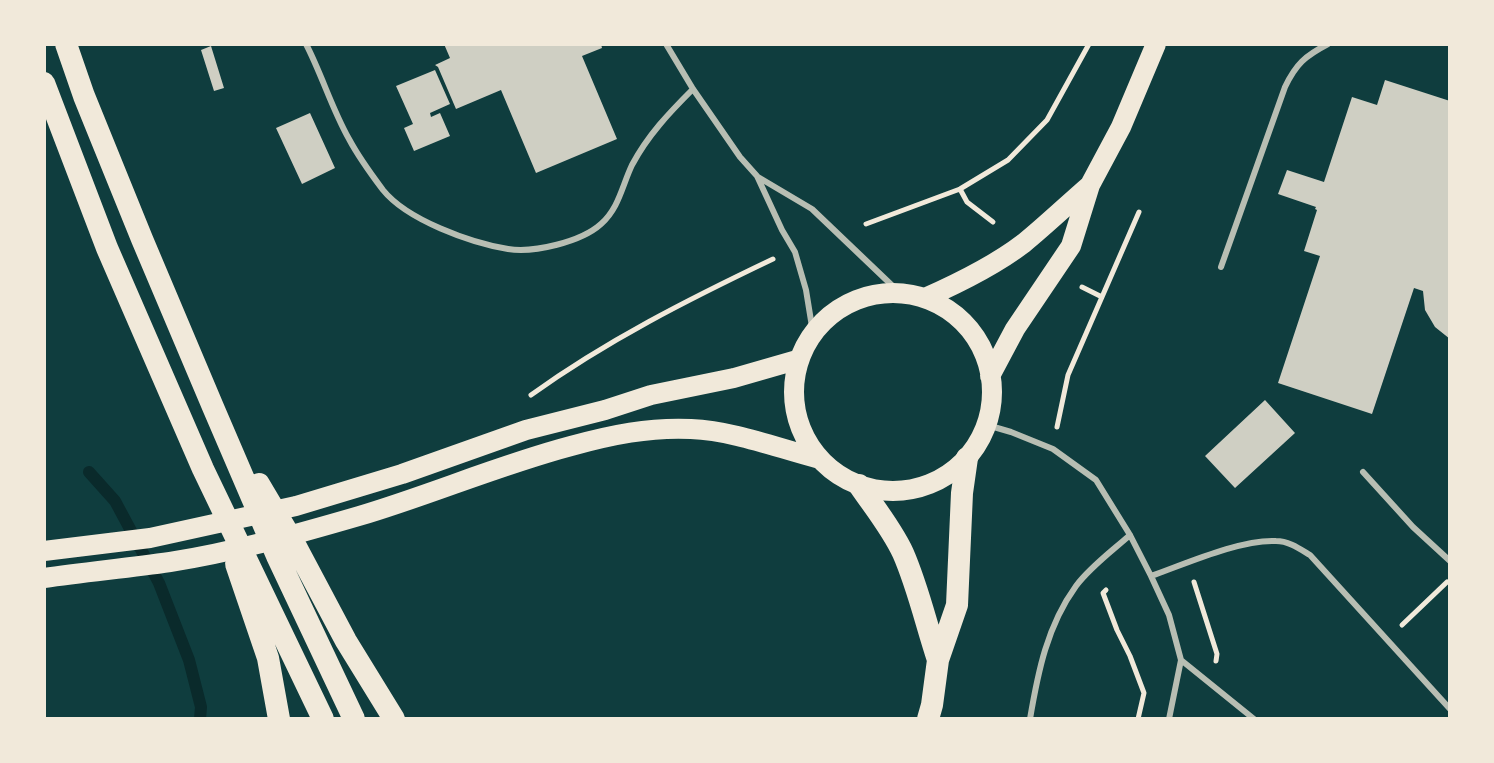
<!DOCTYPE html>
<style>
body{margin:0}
#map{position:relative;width:1494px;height:763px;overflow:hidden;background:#0f3d3e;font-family:Helvetica,sans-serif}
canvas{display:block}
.frame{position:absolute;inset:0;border:46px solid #f1e9da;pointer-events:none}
</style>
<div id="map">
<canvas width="1494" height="763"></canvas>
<div class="frame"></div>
</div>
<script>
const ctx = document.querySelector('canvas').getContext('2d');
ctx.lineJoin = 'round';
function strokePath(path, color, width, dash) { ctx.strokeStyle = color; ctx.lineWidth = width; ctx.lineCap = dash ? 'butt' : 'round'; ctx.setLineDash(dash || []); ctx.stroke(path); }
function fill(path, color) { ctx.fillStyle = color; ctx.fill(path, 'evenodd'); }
strokePath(new Path2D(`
 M 89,472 L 115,501 L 159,583 L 189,660 L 201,707 L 200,719`), '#0a2a2b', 12);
fill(new Path2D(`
 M 444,44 L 601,44 L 602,48 L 582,56 L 617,139 L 536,173 L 501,90 L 456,109 L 438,67 L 435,65 L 450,58 Z
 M 211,46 L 224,88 L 214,91 L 201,50 Z
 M 435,70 L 450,104 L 430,113 L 431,117 L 440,113 L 450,136 L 414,151 L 404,128 L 413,124 L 396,86 Z
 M 1385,80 L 1450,101 L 1450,339 L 1435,327 L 1425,310 L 1423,291 L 1414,288 L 1372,414 L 1278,383 L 1320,256 L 1304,251 L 1317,210 L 1315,209 L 1316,207 L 1278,194 L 1287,170 L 1324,182 L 1352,97 L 1377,105 Z
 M 310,113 L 335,168 L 302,184 L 276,128 Z
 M 1265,400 L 1295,433 L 1235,488 L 1205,456 Z`), '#cfcfc3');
strokePath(new Path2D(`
 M 960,189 L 967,202 L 993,222
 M 866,224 L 960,189 L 1008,160 L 1047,120 L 1089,44
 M 1082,287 L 1102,297
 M 531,395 C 606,341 689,299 773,259
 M 1057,427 L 1068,375 L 1139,212
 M 1194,582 L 1217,654 L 1216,661
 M 1106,590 L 1103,593 L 1117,630 L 1130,656 L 1144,693 L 1138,719
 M 1402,625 L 1447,582`), '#f1e9da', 5);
strokePath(new Path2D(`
 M 306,44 C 322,75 332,109 349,139 C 358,156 371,174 383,190 C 407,220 471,243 508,249 C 534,253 581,242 601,224 C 619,208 622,186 632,165 C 648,135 669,113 693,89
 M 666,44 L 693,89 L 740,157 L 757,176 L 782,230 L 795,252 L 806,290 L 813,333
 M 758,177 L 812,209 L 900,293
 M 1221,267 L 1285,87 C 1296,64 1305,56 1328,44
 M 987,425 L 1011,432 L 1053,449 L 1096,480 L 1130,535 L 1151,576 L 1169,615 L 1181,660 L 1254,719
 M 1363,472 L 1413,527 L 1450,561
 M 1151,576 C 1185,564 1241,539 1276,541 C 1289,541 1300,549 1310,555 L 1450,709
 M 1030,719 C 1038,672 1047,626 1076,586 C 1090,567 1112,551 1130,535
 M 1169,719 L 1181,660`), '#b8beb3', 6);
strokePath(new Path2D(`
 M794 392a99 99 0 1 1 198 0a99 99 0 1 1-198 0Z
 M 925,298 C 959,283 994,266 1024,243 C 1046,225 1068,204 1090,185
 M 990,376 L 1015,329 L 1071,246 L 1090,185 L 1121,127 L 1156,44
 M 44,551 L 150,538 L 296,506 L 402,474 L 526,430 L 605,410 L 651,395 L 734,378 L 800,359
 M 44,578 C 86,572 128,568 170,562 C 234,552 297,534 359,516 C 430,495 499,465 571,446 C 611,435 649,427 691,429 C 735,431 777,448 820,459`), '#f1e9da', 20);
strokePath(new Path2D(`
 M 66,44 L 84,96 L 142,239 L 213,407 L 277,556 L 354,719
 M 44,83 L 107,248 L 203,469 L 323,719
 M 259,484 L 294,543 L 346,641 L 394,719
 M 859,485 C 874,507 892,529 903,553 C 918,587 926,624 938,660
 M 236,564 L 268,658 L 279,719
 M 928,719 L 932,705 L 938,660 L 957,605 L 962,493 L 967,458`), '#f1e9da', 22);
</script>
